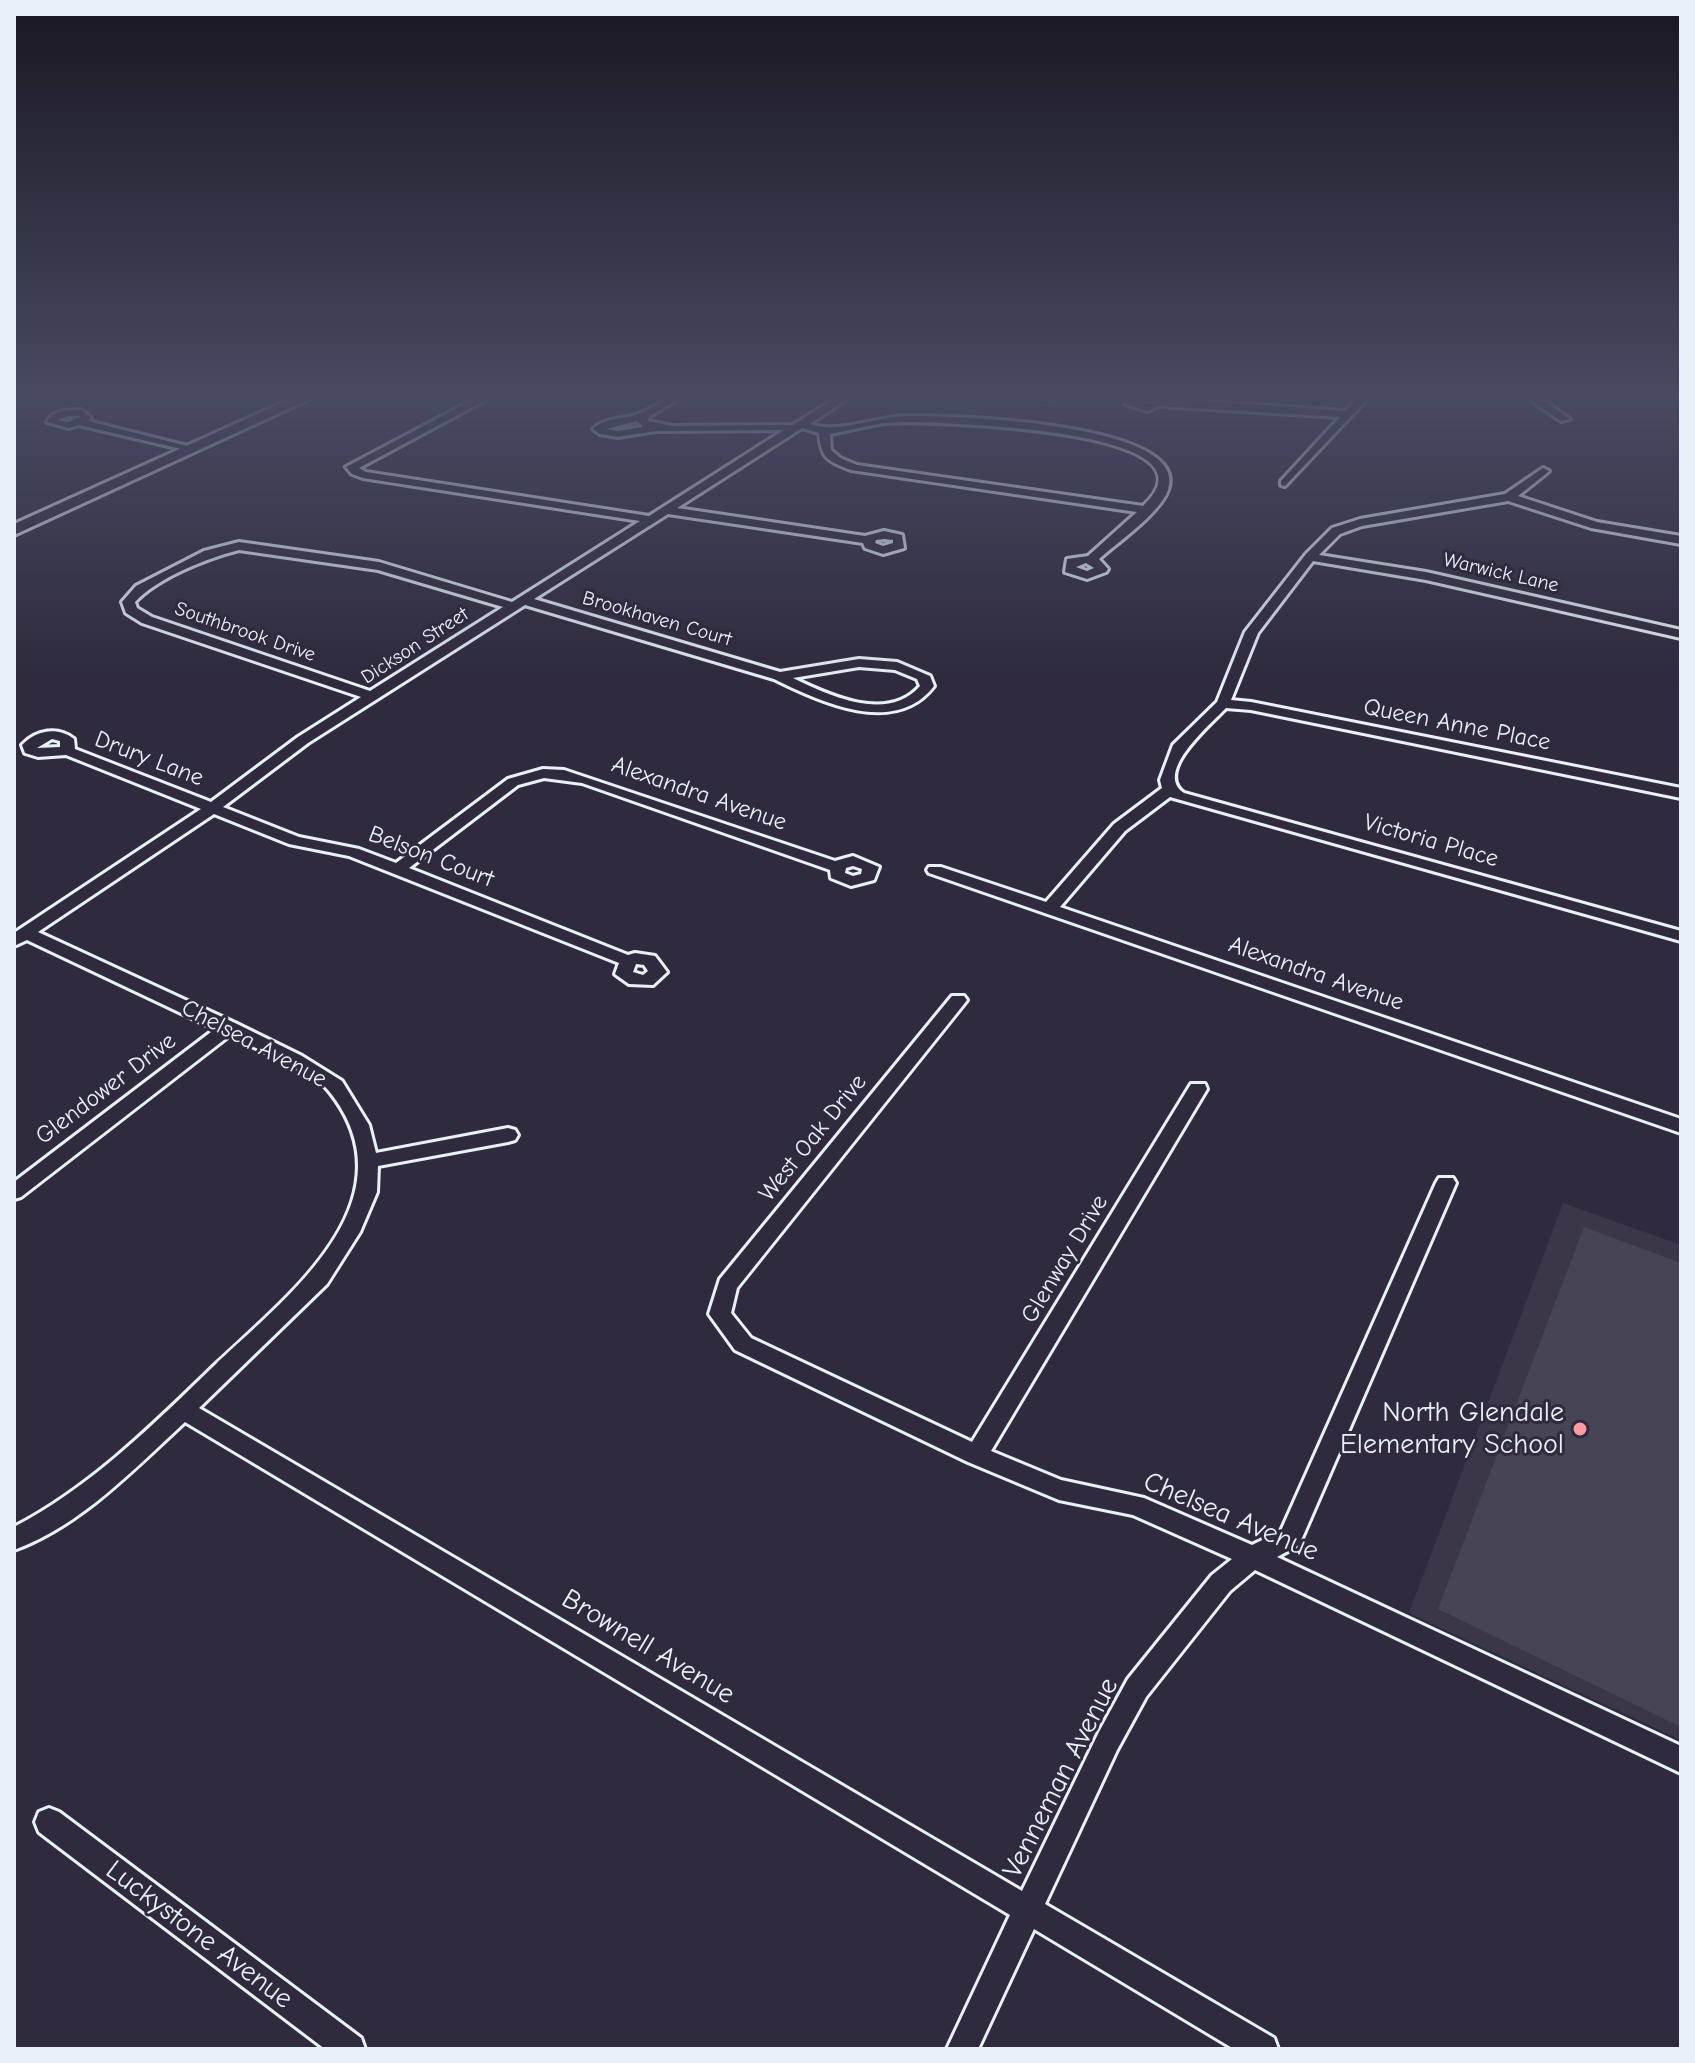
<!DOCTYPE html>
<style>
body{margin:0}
#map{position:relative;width:1695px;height:2063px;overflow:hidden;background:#2f2a3d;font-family:"Comic Neue",sans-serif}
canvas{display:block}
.frame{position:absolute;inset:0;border:16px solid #e8f1f8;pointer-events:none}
</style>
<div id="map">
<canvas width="1695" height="2063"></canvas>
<div class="frame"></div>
</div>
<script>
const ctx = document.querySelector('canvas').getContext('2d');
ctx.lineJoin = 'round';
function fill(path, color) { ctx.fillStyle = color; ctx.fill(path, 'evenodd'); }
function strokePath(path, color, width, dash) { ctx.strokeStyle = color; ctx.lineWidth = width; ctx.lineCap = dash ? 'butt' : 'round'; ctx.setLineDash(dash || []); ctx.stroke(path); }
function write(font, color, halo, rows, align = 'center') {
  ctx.font = font + ' "Comic Neue",sans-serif'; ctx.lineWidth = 6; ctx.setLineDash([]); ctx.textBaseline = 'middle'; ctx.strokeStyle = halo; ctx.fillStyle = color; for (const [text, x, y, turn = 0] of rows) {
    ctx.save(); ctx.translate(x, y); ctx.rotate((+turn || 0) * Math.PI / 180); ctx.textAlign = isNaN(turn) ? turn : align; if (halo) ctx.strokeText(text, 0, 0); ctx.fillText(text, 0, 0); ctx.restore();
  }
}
fill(new Path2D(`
 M 1563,1203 L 1681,1245 L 1681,1740 L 1409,1613 Z`), '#3b3749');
fill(new Path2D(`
 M 1584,1227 L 1681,1263 L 1681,1727 L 1438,1609 Z`), '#464455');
const minor = new Path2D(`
 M 480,396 L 493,396 L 359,468 L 366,472 L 649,516 L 784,430 L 656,431 L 618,437 L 600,434 L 593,429 C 607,416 625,420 641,413 C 657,406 666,396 683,396 L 649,417 L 648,421 L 672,426 L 793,425 L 839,396 L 851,396 L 810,424 C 840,434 875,417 906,416 C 946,415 1193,422 1168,490 C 1160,513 1118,542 1099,559 L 1108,569 L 1106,572 L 1087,579 L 1065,572 L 1067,559 L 1088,556 L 1137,512 L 851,470 C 828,461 821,459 819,433 L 802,428 L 677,508 L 865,536 L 884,531 L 902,535 L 904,548 L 883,554 L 865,548 L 863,543 L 668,514 L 534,599 L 780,672 L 859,659 L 897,662 L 930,676 L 934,686 C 895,737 821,702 774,679 L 525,605 L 308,743 L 223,807 L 299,837 L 359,849 L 396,863 L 508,779 L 543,769 L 564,770 L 835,861 L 853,856 L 879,867 L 874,880 L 851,886 L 831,878 L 830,870 L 582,783 L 544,778 L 518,785 L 409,868 L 628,955 L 635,953 L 655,956 L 667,972 L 653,985 L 629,984 L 615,974 L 619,963 L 349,856 L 289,844 L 214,814 L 38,932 L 235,1023 L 302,1056 L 342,1081 L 369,1125 L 376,1153 L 508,1128 L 515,1130 L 518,1135 L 515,1140 L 508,1142 L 378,1166 L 377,1192 L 360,1232 L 327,1284 L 199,1408 L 1022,1891 L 1099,1732 L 1128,1679 L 1212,1575 L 1232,1559 L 1133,1515 L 1059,1500 L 968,1462 L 735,1350 L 709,1314 L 720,1279 L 952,996 L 964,996 L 967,1000 L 964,1004 L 737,1288 L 731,1313 L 751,1338 L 972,1442 L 1191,1084 L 1205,1084 L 1207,1089 L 991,1451 L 1061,1480 L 1144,1498 L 1252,1545 L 1281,1531 L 1436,1183 L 1439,1178 L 1453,1178 L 1456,1183 L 1302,1538 L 1299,1545 L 1277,1557 L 1681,1746 L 1681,1773 L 1255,1570 L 1230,1591 L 1146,1697 L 1117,1750 L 1045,1904 L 1274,2038 L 1278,2049 L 1234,2049 L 1034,1929 L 978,2049 L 947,2049 L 1010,1915 L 185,1422 C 134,1469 80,1526 14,1550 L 14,1527 C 91,1487 154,1424 216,1364 C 287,1297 416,1199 329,1091 C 312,1070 255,1048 229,1036 L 21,1197 L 14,1199 L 14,1182 L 215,1029 L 27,940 L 14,946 L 14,933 L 201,809 L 66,755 L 38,757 L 25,753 L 22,745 C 36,730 58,726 74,739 L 75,749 L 211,802 L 298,737 L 361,697 L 142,623 L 126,613 L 122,602 L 136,586 L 204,551 L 239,542 L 379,562 L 512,602 L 640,521 L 363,478 L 352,474 L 346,467 ZM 637,421 L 643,427 L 618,431 L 606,429 ZM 908,422 C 939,423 1229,428 1143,506 L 857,465 L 840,458 L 831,450 L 830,434 L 883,423 ZM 884,539 L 893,540 L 893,543 L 883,546 L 875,543 L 876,540 ZM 239,550 L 378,570 L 503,607 L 370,691 L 152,617 L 137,608 L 135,602 C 157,578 207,558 239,550 ZM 1086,563 L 1094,568 L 1087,571 L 1076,567 ZM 859,667 L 895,670 L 917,679 L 920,686 C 888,723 830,696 793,678 ZM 52,739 L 60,741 L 60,747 L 37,748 ZM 853,866 L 862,869 L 861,874 L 853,876 L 845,873 L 846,868 ZM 636,964 L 644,965 L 648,971 L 643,975 L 633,972 Z
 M 1031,396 L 1057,396 L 1057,397 L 1052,400 Z
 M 1132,396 L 1346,411 L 1359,396 L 1370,396 L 1285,486 L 1281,485 L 1281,481 L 1340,417 L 1159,406 L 1147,411 L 1125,404 L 1125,400 ZM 1138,401 L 1151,402 L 1146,404 Z
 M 1525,396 L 1537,396 L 1570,419 L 1561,421 Z
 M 82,410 L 91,418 L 88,421 L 199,449 L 194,452 L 79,425 L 69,428 L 47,422 C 54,409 69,410 82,410 ZM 68,416 L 79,416 L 80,417 L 68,422 L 58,420 Z
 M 1543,468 L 1549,471 L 1547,473 L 1518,496 L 1597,522 L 1681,536 L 1681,544 L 1591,528 L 1508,501 L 1362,526 L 1340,534 L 1319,555 L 1426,572 L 1681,630 L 1681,638 L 1426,580 L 1313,561 L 1258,633 L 1231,700 L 1251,702 L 1681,788 L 1681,798 L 1251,710 L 1226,708 C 1211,724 1153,772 1184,793 L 1681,931 L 1681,941 L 1170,797 L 1125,831 L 1060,907 L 1681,1119 L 1681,1133 L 929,873 L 927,870 L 929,867 L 941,867 L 1046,902 L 1114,824 L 1162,788 L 1160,780 L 1173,745 L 1217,702 L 1245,632 L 1306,554 L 1332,528 L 1360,519 L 1505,494 Z
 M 49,1808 L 59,1812 L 361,2038 L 365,2049 L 325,2049 L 39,1832 L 35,1822 L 39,1812 Z`);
const tertiary = new Path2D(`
 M 297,396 L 316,396 L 14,535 L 14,524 Z`);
strokePath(minor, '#e8f1f8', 6);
strokePath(tertiary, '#e8f1f8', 6);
fill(minor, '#2f2a3d');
fill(tertiary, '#2f2a3d');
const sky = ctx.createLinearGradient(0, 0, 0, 685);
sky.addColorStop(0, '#1a1722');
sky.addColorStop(0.58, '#474a62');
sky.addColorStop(1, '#474a6200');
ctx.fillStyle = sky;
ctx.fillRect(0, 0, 1695, 685);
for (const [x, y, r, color] of [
 [1580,1429,8,"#ff9aa2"]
]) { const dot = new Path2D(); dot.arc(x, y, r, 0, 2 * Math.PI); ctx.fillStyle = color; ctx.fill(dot); strokePath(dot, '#2f2a3d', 3); }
write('20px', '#e8f1f8', '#2f2a3d', [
 ["Warwick Lane",1501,573,13],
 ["Brookhaven Court",657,619,16],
 ["Southbrook Drive",245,632,19],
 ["Dickson Street",415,646,-33]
]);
write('24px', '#e8f1f8', '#2f2a3d', [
 ["Queen Anne Place",1457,725,11],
 ["Drury Lane",149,759,21],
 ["Alexandra Avenue",699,794,19],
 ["Victoria Place",1431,841,16],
 ["Belson Court",431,857,21],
 ["Alexandra Avenue",1316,974,19],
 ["Chelsea Avenue",254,1044,28],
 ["Glendower Drive",106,1089,-37],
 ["West Oak Drive",813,1138,-51],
 ["Glenway Drive",1065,1259,-59]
]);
write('28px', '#e8f1f8', '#2f2a3d', [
 ["North Glendale",1564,1413],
 ["Elementary School",1564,1445]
], 'right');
write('28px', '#e8f1f8', '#2f2a3d', [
 ["Chelsea Avenue",1231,1517,23],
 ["Brownell Avenue",648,1647,31],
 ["Venneman Avenue",1061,1778,-63],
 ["Luckystone Avenue",199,1935,37]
]);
</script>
